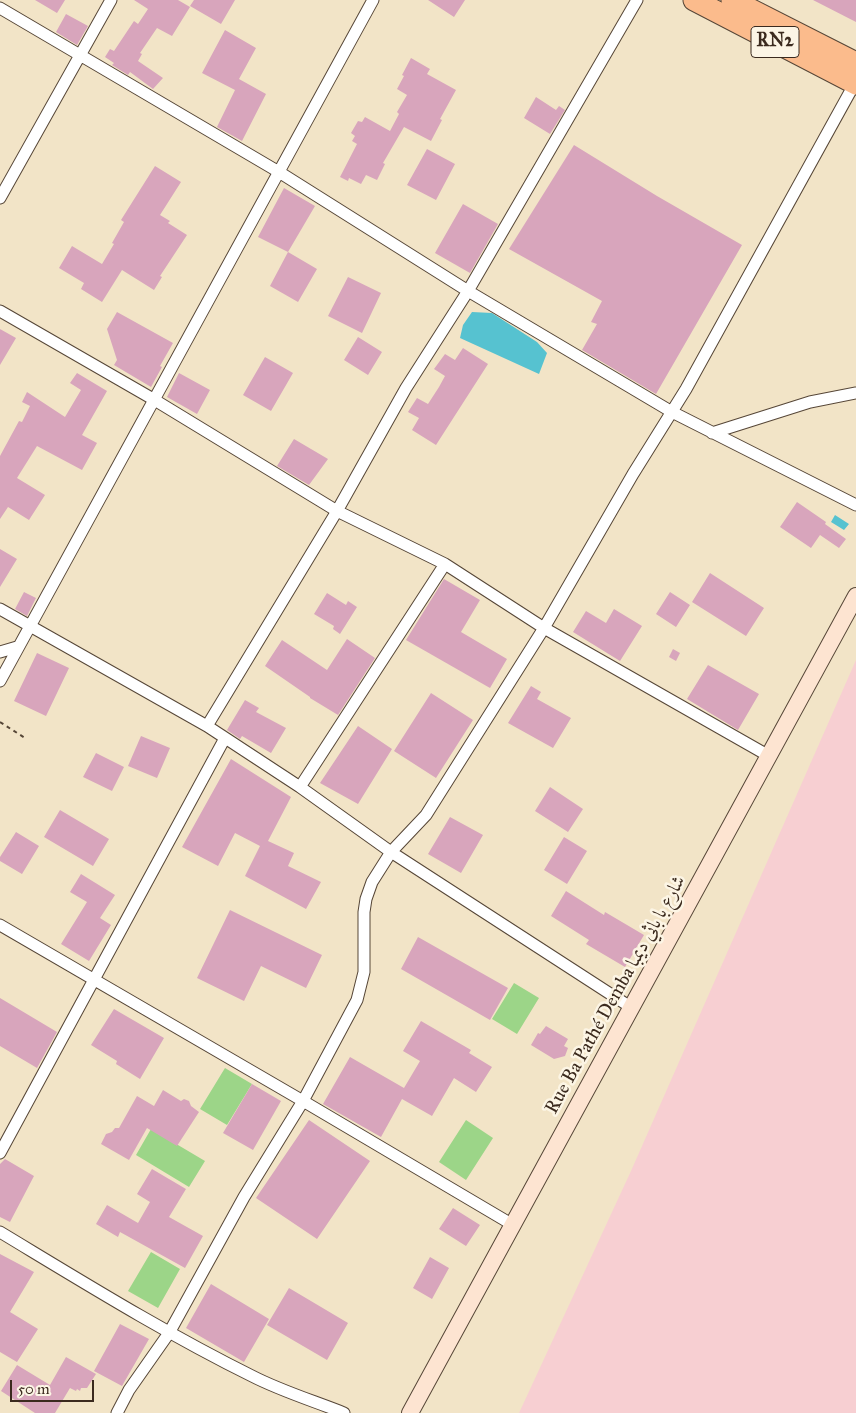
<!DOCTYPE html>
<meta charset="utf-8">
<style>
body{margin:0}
#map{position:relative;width:856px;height:1413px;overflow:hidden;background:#f2e4c7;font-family:"IM FELL Great Primer",serif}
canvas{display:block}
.scale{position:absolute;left:10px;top:1380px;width:84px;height:22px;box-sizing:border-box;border:2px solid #3b2a1e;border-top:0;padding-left:6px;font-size:15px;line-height:18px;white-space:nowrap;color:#3b2a1e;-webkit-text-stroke:4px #fcf5e5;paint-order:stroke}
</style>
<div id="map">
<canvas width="856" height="1413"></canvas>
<div class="scale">50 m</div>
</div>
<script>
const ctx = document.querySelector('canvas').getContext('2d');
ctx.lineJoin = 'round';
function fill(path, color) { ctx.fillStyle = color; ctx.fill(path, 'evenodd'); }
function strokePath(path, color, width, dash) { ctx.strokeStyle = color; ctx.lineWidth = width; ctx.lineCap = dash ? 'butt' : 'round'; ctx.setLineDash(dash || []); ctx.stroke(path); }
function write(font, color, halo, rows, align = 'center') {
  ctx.font = font + ' "IM FELL Great Primer",Amiri,serif'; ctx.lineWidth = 5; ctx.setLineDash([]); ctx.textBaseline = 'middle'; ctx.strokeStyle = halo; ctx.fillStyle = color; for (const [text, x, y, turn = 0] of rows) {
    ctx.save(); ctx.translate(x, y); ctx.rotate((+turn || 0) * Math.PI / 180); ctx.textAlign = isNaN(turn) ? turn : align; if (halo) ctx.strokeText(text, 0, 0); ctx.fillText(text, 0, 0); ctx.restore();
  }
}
fill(new Path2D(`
 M 856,660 L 856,1413 L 519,1413 L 631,1171 Z`), '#f7cfd2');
fill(new Path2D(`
 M 514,983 L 539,998 L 517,1034 L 492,1019 Z
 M 225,1068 L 252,1084 L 227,1125 L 200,1109 Z
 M 466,1120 L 493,1138 L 466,1180 L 439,1162 Z
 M 151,1129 L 205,1161 L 189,1187 L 136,1155 Z
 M 151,1252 L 180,1269 L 158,1308 L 128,1291 Z`), '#9cd588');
fill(new Path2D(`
 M 472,312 L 492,313 L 537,342 L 547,353 L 539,374 L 460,338 L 463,325 Z
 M 835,515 L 849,524 L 844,530 L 831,522 Z`), '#56c2d0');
fill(new Path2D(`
 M 35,0 L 65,0 L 57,13 Z
 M 134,0 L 178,0 L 190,7 L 172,36 L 157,28 L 140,53 L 142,54 L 138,61 L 163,78 L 153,89 L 130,72 L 128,75 L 112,65 L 114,63 L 105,57 L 110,49 L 114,51 L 134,21 L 138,24 L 148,9 Z
 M 194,0 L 235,0 L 221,24 L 190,6 Z
 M 428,0 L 465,0 L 454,17 Z
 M 813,0 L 856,0 L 856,22 Z
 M 66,14 L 88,26 L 77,45 L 56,32 Z
 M 225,30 L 256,48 L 239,79 L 266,94 L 242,141 L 217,127 L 235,90 L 202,73 Z
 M 411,58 L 430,69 L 427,74 L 456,90 L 440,119 L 442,120 L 431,141 L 404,127 L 383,163 L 385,164 L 377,180 L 366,175 L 361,184 L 349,178 L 348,181 L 340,177 L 357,144 L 352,141 L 355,136 L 351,133 L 358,121 L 362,122 L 365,117 L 390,131 L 399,114 L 397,112 L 407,95 L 397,89 L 404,76 L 402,75 Z
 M 536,97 L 556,110 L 559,106 L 565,110 L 550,134 L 524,118 Z
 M 574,145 L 657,196 L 742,245 L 656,394 L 582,350 L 597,324 L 591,322 L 602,301 L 509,249 Z
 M 427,149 L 455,164 L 436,200 L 407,185 Z
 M 155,166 L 181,182 L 160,215 L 170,221 L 168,223 L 187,235 L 160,276 L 162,277 L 154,290 L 122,270 L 102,302 L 81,289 L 84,283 L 59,268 L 72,246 L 102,264 L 114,244 L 112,243 L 124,222 L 121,220 Z
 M 284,188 L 315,206 L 288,252 L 258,237 Z
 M 463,204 L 498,224 L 470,273 L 435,253 Z
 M 288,252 L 317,269 L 298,302 L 270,286 Z
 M 348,277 L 381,293 L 362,333 L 328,316 Z
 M 117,312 L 173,343 L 160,366 L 162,367 L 151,387 L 114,365 L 117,360 L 107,329 Z
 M 0,329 L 16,338 L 0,365 Z
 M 358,337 L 382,352 L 368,375 L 344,360 Z
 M 463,348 L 488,364 L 436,445 L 412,430 L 419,418 L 408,412 L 417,398 L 428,404 L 439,387 L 445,376 L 434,369 L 445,354 L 455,360 Z
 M 265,357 L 293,373 L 271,411 L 243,395 Z
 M 77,373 L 107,391 L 82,435 L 97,443 L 82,470 L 37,446 L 17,478 L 45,495 L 29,520 L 8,507 L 0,519 L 0,456 L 19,421 L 22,422 L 30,406 L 22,402 L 27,392 L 65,417 L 81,390 L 70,383 Z
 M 179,373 L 210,390 L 197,414 L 167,397 Z
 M 294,439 L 328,459 L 309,485 L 277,466 Z
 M 797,502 L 826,522 L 825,524 L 846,539 L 839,548 L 820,535 L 811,548 L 780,527 Z
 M 0,549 L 17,559 L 0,587 Z
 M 710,573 L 764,608 L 746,636 L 692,602 Z
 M 444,579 L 480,600 L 461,632 L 507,659 L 490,688 L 406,640 Z
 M 24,592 L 36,598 L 27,616 L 15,609 Z
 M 670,592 L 690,605 L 676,627 L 656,614 Z
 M 327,593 L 346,605 L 348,601 L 357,607 L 340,634 L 333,629 L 334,626 L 314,614 Z
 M 614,609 L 642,626 L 620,661 L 573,632 L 586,611 L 606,623 Z
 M 347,639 L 375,658 L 338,715 L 310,698 L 310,697 L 265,666 L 282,640 L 327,670 Z
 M 673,649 L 680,653 L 676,661 L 669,657 Z
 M 37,653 L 69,668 L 46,716 L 14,701 Z
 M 708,665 L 759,694 L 738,730 L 687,699 Z
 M 531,686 L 541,692 L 537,699 L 571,718 L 553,748 L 508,723 Z
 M 431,693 L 473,720 L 436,778 L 394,751 Z
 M 245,700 L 259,708 L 256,712 L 286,728 L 271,753 L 242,736 L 240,739 L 227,730 Z
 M 358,726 L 392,749 L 358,804 L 320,783 Z
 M 141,736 L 170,748 L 157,778 L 128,766 Z
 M 96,753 L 124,767 L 112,791 L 83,777 Z
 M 231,759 L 291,797 L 268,841 L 294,853 L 288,866 L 321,882 L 306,909 L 245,876 L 260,846 L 235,833 L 218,866 L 182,847 Z
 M 550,787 L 583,809 L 568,832 L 535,811 Z
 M 60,810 L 109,839 L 93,866 L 44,837 Z
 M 450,817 L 483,835 L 461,873 L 428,854 Z
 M 16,832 L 39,846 L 22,874 L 0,861 L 0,857 Z
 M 564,837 L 587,851 L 567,884 L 544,870 Z
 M 81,874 L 115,895 L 100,918 L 111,925 L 89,961 L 61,944 L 87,902 L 70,892 Z
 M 566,891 L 604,915 L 605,912 L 644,935 L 625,967 L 586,944 L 589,940 L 551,916 Z
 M 230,910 L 322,955 L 306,988 L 261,966 L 244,1001 L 197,978 Z
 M 418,937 L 508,988 L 490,1020 L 401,969 Z
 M 0,998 L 57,1032 L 37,1068 L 0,1046 Z
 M 114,1009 L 164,1038 L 140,1079 L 116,1064 L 117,1061 L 91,1045 Z
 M 421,1021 L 471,1050 L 469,1053 L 492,1067 L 476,1092 L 454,1078 L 432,1116 L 402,1099 L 381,1137 L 323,1104 L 350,1057 L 404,1088 L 420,1061 L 403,1051 Z
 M 546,1026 L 568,1039 L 564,1046 L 568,1048 L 565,1056 L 554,1059 L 531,1045 L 538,1033 L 540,1034 Z
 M 252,1084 L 281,1101 L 253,1150 L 223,1133 Z
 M 163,1090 L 181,1101 L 184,1099 L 189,1101 L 191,1106 L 199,1112 L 177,1146 L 147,1128 L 129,1160 L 101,1144 L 106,1134 L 112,1132 L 115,1128 L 119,1128 L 137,1096 L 154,1106 Z
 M 309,1120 L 370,1161 L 317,1239 L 256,1198 Z
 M 5,1159 L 34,1176 L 10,1222 L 0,1217 L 0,1164 Z
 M 152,1169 L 186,1189 L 169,1217 L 203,1236 L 185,1268 L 120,1232 L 118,1237 L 96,1224 L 107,1205 L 138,1223 L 150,1202 L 137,1194 Z
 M 453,1208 L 480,1225 L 466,1246 L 439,1229 Z
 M 0,1254 L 34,1272 L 10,1312 L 38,1329 L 17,1362 L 0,1352 Z
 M 430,1257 L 449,1268 L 432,1299 L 413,1288 Z
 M 211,1284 L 269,1319 L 244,1362 L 186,1328 Z
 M 289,1288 L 348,1323 L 327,1360 L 267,1325 Z
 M 120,1324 L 149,1339 L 122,1386 L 94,1371 Z
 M 66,1357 L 96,1374 L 87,1388 L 81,1388 L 80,1391 L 77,1389 L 76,1391 L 70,1388 L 55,1413 L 35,1413 L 1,1391 L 17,1365 L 50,1385 Z`), '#d8a5bc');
const street = new Path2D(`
 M 0,8 L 279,172 L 468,291 L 672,412 L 856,505
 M 0,198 L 111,0
 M 0,311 L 153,399 L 337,511 L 445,564 L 544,628 L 769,756
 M 712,433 L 810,402 L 856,393
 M 0,609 L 207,726 L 300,787 L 391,852 L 632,1008
 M 0,652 L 17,647
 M 0,681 L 373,0
 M 207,726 L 337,511 L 406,388 L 468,291 L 637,0
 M 300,787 L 445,564
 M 0,925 L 303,1101 L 513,1225
 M 0,1153 L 225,738
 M 0,1232 C 83,1282 165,1333 252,1376 C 281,1391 314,1401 344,1413
 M 117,1413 L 129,1390 L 169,1333 L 244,1197 L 303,1101 L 357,1000 L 364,972 L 364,912 L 366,899 L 372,882 L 391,852 L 426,815 L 544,628 L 633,474 L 686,389 L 855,83`);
const secondary = new Path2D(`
 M 410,1413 L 856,596`);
const highway = new Path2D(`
 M 694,0 L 856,84
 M 732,0 L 856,63`);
strokePath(street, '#564637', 13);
strokePath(secondary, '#564637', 18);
strokePath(highway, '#564637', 23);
strokePath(new Path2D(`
 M 0,722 L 25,738`), '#564637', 2, [4, 4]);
strokePath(street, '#fff', 11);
strokePath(secondary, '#fde4d1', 16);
strokePath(highway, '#fbbb8c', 21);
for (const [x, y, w] of [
 [775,42,48]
]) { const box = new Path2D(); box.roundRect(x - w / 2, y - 15.5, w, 31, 4); ctx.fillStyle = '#fcf5e5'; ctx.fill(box); strokePath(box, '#3b2a1e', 1); }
write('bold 18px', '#3b2a1e', null, [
 ["RN2",775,42]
]);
write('19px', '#3b2a1e', '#fcf5e5', [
 ["Rue Ba Pathé Demba شارع با باثي ديمبا",616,995,-61]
]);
</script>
